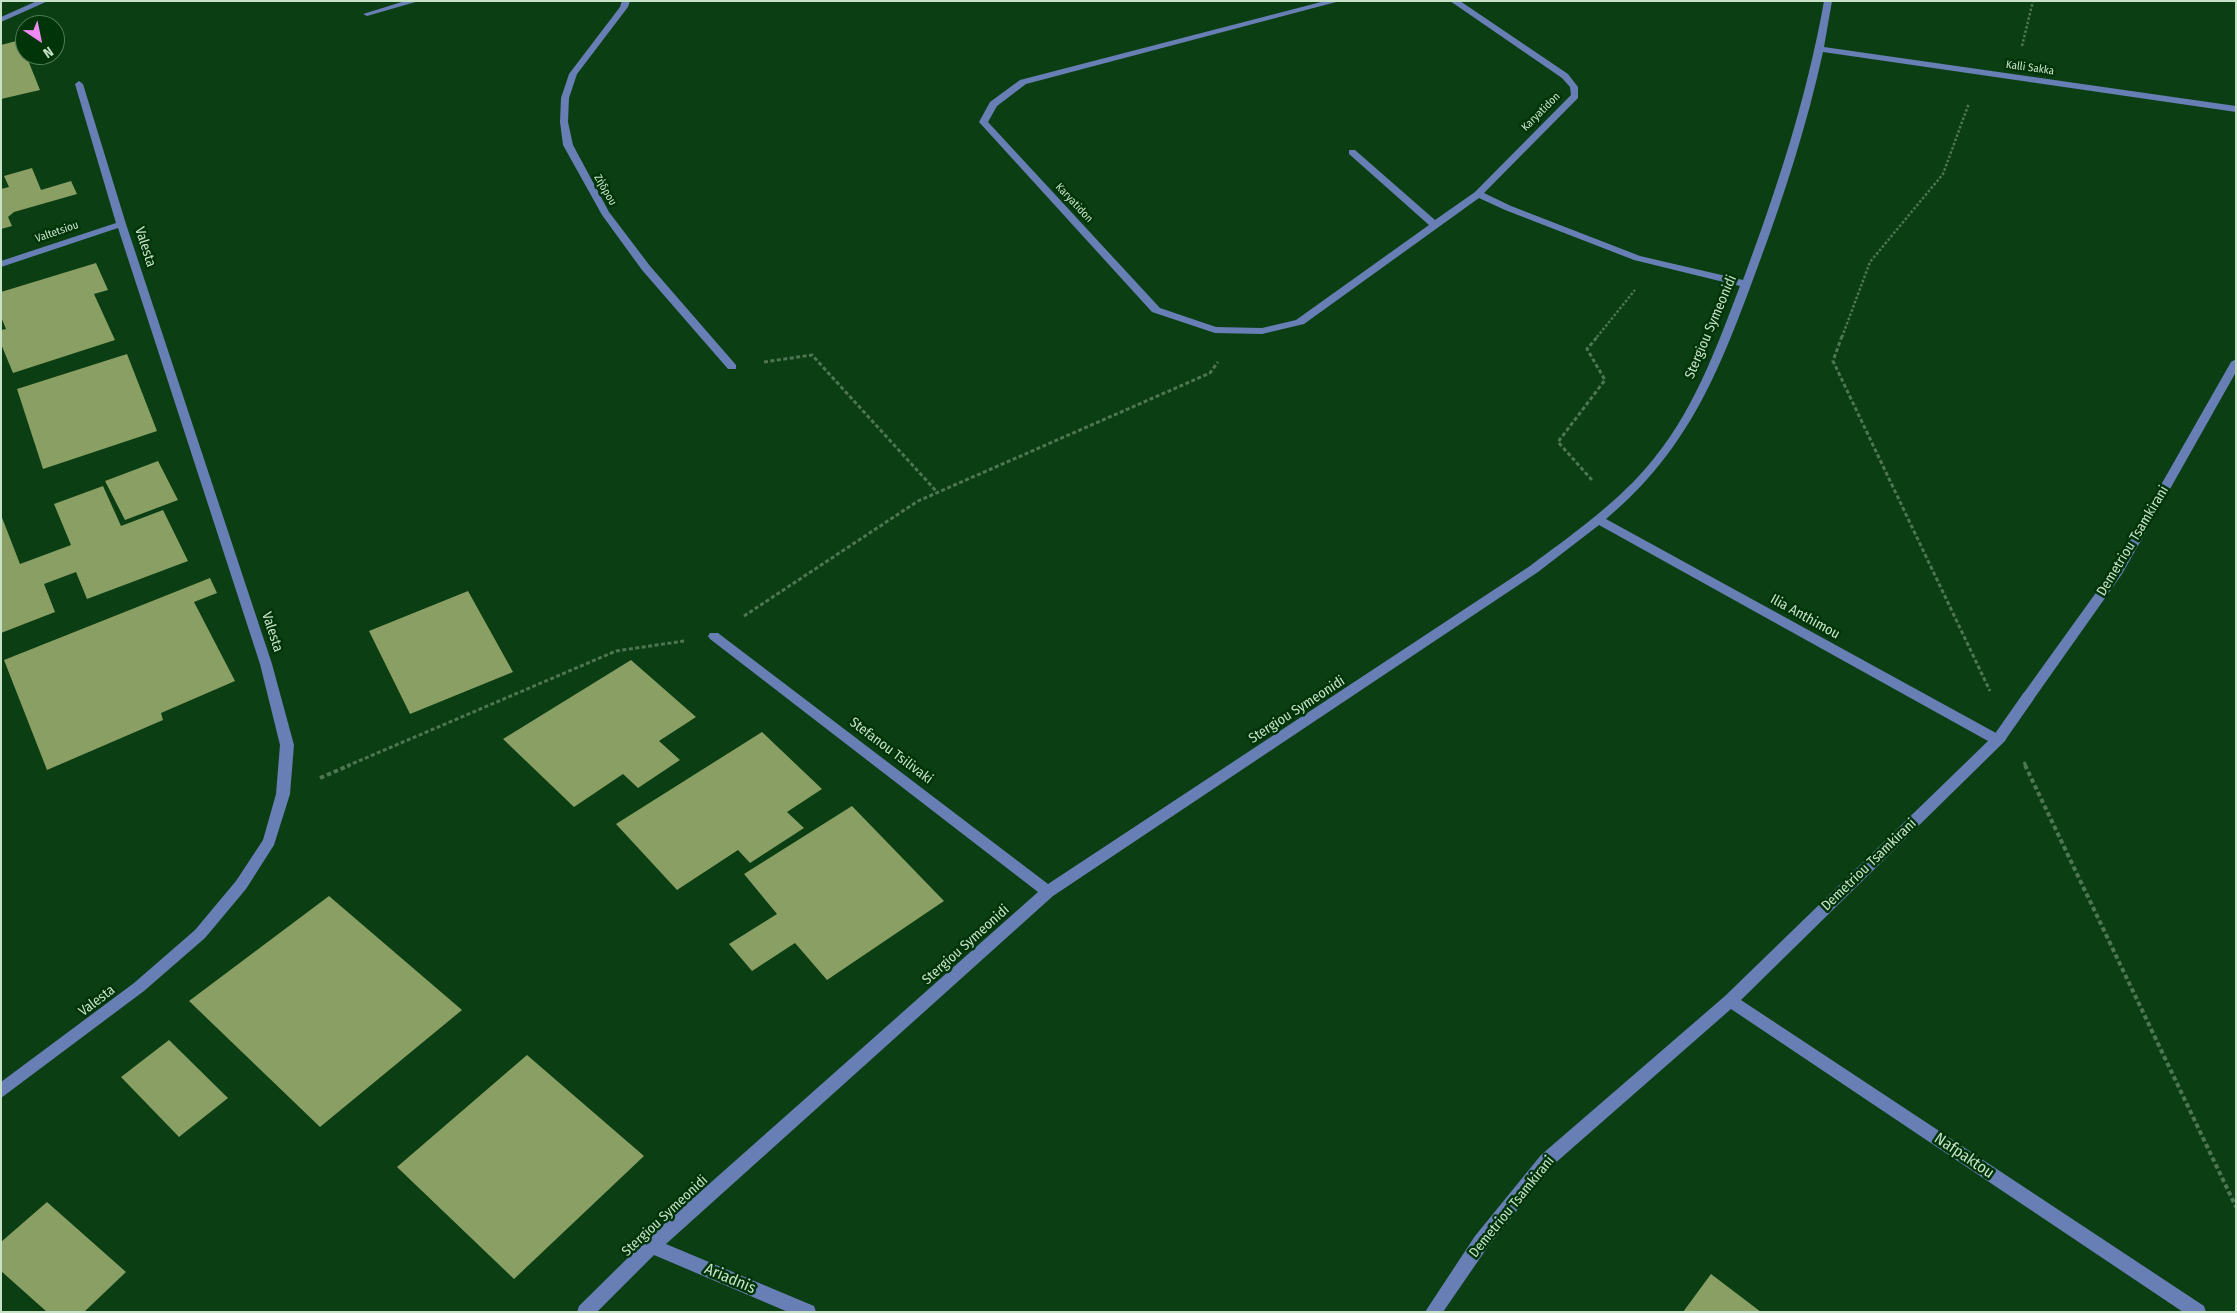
<!DOCTYPE html>
<meta charset="utf-8">
<style>
body{margin:0}
#map{position:relative;width:2237px;height:1313px;overflow:hidden;background:#0c3e14;font-family:"Fira Sans Condensed",sans-serif}
canvas{display:block}
.frame{position:absolute;inset:0;border:2px solid #c8e2c8;pointer-events:none}
.north{position:absolute;left:15px;top:15px;width:50px;height:50px;box-sizing:border-box;background:#003409;border:1px solid #507a55;border-radius:50%;rotate:146deg;font-size:14px;font-weight:700;line-height:20px;text-align:center;color:#c8e2c8}
.north::after{content:'';display:block;margin:auto;width:18px;height:22px;background:#f08bf5;clip-path:polygon(50% 0,100% 100%,50% 72%,0 100%)}
</style>
<div id="map">
<canvas width="2237" height="1313"></canvas>
<div class="frame"></div>
<div class="north">N</div>
</div>
<script>
const ctx = document.querySelector('canvas').getContext('2d');
ctx.lineJoin = 'round';
function fill(path, color) { ctx.fillStyle = color; ctx.fill(path, 'evenodd'); }
function strokePath(path, color, width, dash) { ctx.strokeStyle = color; ctx.lineWidth = width; ctx.lineCap = dash ? 'butt' : 'round'; ctx.setLineDash(dash || []); ctx.stroke(path); }
function write(font, color, halo, rows, align = 'center') {
  ctx.font = font + ' "Fira Sans Condensed",sans-serif'; ctx.lineWidth = 5; ctx.setLineDash([]); ctx.textBaseline = 'middle'; ctx.strokeStyle = halo; ctx.fillStyle = color; for (const [text, x, y, turn = 0] of rows) {
    ctx.save(); ctx.translate(x, y); ctx.rotate((+turn || 0) * Math.PI / 180); ctx.textAlign = isNaN(turn) ? turn : align; if (halo) ctx.strokeText(text, 0, 0); ctx.fillText(text, 0, 0); ctx.restore();
  }
}
fill(new Path2D(`
 M 20,40 L 40,90 L 1,99 L 1,45 Z
 M 32,168 L 41,190 L 71,181 L 77,194 L 14,212 L 8,217 L 12,226 L 1,229 L 1,189 L 9,187 L 4,176 Z
 M 96,263 L 108,290 L 94,294 L 115,340 L 13,373 L 1,344 L 1,330 L 6,329 L 1,317 L 1,292 Z
 M 127,354 L 157,431 L 43,469 L 17,389 Z
 M 158,461 L 178,500 L 125,520 L 105,481 Z
 M 103,486 L 121,526 L 163,510 L 188,561 L 87,599 L 76,572 L 44,584 L 55,612 L 1,633 L 1,515 L 20,564 L 71,545 L 54,504 Z
 M 210,578 L 217,593 L 194,602 L 235,681 L 161,713 L 163,720 L 47,770 L 4,660 Z
 M 468,591 L 513,672 L 410,714 L 369,631 Z
 M 631,660 L 696,717 L 659,741 L 680,760 L 638,788 L 623,774 L 574,807 L 503,739 Z
 M 762,732 L 822,789 L 787,812 L 804,828 L 750,863 L 738,850 L 677,890 L 616,824 Z
 M 852,806 L 944,901 L 827,980 L 795,943 L 752,971 L 729,944 L 777,914 L 744,874 Z
 M 329,896 L 462,1010 L 320,1127 L 189,1001 Z
 M 169,1040 L 228,1098 L 179,1137 L 121,1077 Z
 M 527,1055 L 644,1156 L 514,1279 L 397,1167 Z
 M 47,1202 L 126,1272 L 84,1312 L 47,1312 L 1,1271 L 1,1242 Z
 M 1711,1274 L 1761,1312 L 1683,1312 Z`), '#899f63');
strokePath(new Path2D(`
 M 2022,46 L 2033,1
 M 1597,337 L 1635,290
 M 1842,337 L 1870,262 L 1943,174 L 1969,103`), '#4d7652', 2.5, [2.5, 2]);
strokePath(new Path2D(`
 M 1842,336 L 1833,361 L 1990,691
 M 764,362 L 812,355 L 937,492
 M 1592,480 L 1558,442 L 1605,380 L 1587,349 L 1598,336
 M 744,616 L 918,501 L 1210,373 L 1218,362
 M 2024,762 L 2026,766
 M 347,766 L 616,651 L 684,641`), '#4d7652', 3, [4, 2.5]);
strokePath(new Path2D(`
 M 2025,765 L 2236,1207
 M 320,778 L 350,765`), '#4d7652', 4, [4.5, 3]);
fill(new Path2D(`
 M 37,1 L 48,1 L 1,22 L 1,17 Z
 M 405,1 L 419,1 L 367,16 L 363,14 Z
 M 622,1 L 630,1 L 628,7 L 577,74 L 569,98 L 568,122 L 573,145 L 609,212 L 650,266 L 736,365 L 736,369 L 728,369 L 642,270 L 602,215 L 563,145 L 560,122 L 561,98 L 569,74 L 620,7 Z
 M 1325,1 L 1340,1 L 1026,84 L 997,106 L 988,122 L 1160,308 L 1216,327 L 1262,328 L 1296,320 L 1429,225 L 1349,154 L 1349,150 L 1355,150 L 1435,220 L 1475,192 L 1571,95 L 1570,87 L 1562,78 L 1450,1 L 1460,1 L 1568,74 L 1578,87 L 1578,98 L 1484,193 L 1511,206 L 1640,256 L 1743,280 C 1777,189 1807,97 1824,1 L 1832,1 L 1824,47 L 2236,106 L 2236,112 L 1823,52 C 1807,125 1784,196 1758,266 C 1721,366 1691,448 1606,519 L 1996,733 L 2005,733 L 2007,737 L 2005,741 L 1741,1000 L 2204,1306 L 2206,1312 L 2183,1312 L 1731,1009 L 1553,1165 L 1487,1248 L 1443,1312 L 1425,1312 L 1475,1236 L 1541,1155 L 1725,996 L 1988,741 L 1599,525 L 1538,572 L 1053,896 L 666,1244 L 814,1306 L 816,1312 L 788,1312 L 654,1255 L 597,1312 L 577,1312 L 579,1306 L 646,1240 L 1038,892 L 710,639 L 708,636 L 710,633 L 718,633 L 1048,884 L 1530,566 C 1570,536 1613,506 1646,468 C 1692,416 1716,349 1740,286 L 1634,260 L 1505,210 L 1479,198 L 1304,324 L 1262,334 L 1215,333 L 1152,312 L 979,122 L 990,102 L 1020,80 Z
 M 79,81 L 83,84 L 126,224 L 272,664 L 294,745 L 290,794 L 274,845 L 246,889 L 205,938 L 144,991 L 1,1098 L 1,1082 L 134,983 L 195,930 L 236,881 L 263,840 L 276,794 L 280,745 L 260,664 L 118,228 L 1,267 L 1,261 L 116,223 L 75,84 Z
 M 2236,359 L 2236,372 L 2122,574 L 2033,700 L 2023,700 L 2022,697 L 2023,694 L 2113,569 L 2231,362 Z`), '#677fb4');
strokePath(new Path2D(`
 M 2000,737 L 2028,697`), '#677fb4', 12);
write('11px', '#c8e2c8', '#003409', [
 ["Kalli Sakka",2030,68,8],
 ["Karyatidon",1541,112,-45],
 ["Ζήδρου",605,190,60],
 ["Karyatidon",1074,203,47],
 ["Valtetsiou",57,232,-19]
]);
write('14px', '#c8e2c8', '#003409', [
 ["Valesta",145,247,72],
 ["Stergiou Symeonidi",1711,327,-67],
 ["Demetriou Tsamkirani",2133,541,-59],
 ["Ilia Anthimou",1805,617,29],
 ["Valesta",272,632,72],
 ["Stergiou Symeonidi",1297,710,-33],
 ["Stefanou Tsilivaki",891,751,37],
 ["Demetriou Tsamkirani",1869,865,-44],
 ["Stergiou Symeonidi",966,945,-42],
 ["Valesta",97,1001,-37],
 ["Demetriou Tsamkirani",1512,1207,-51],
 ["Stergiou Symeonidi",665,1216,-43]
]);
write('16px', '#c8e2c8', '#003409', [
 ["Nafpaktou",1964,1156,34],
 ["Ariadnis",730,1279,23]
]);
</script>
